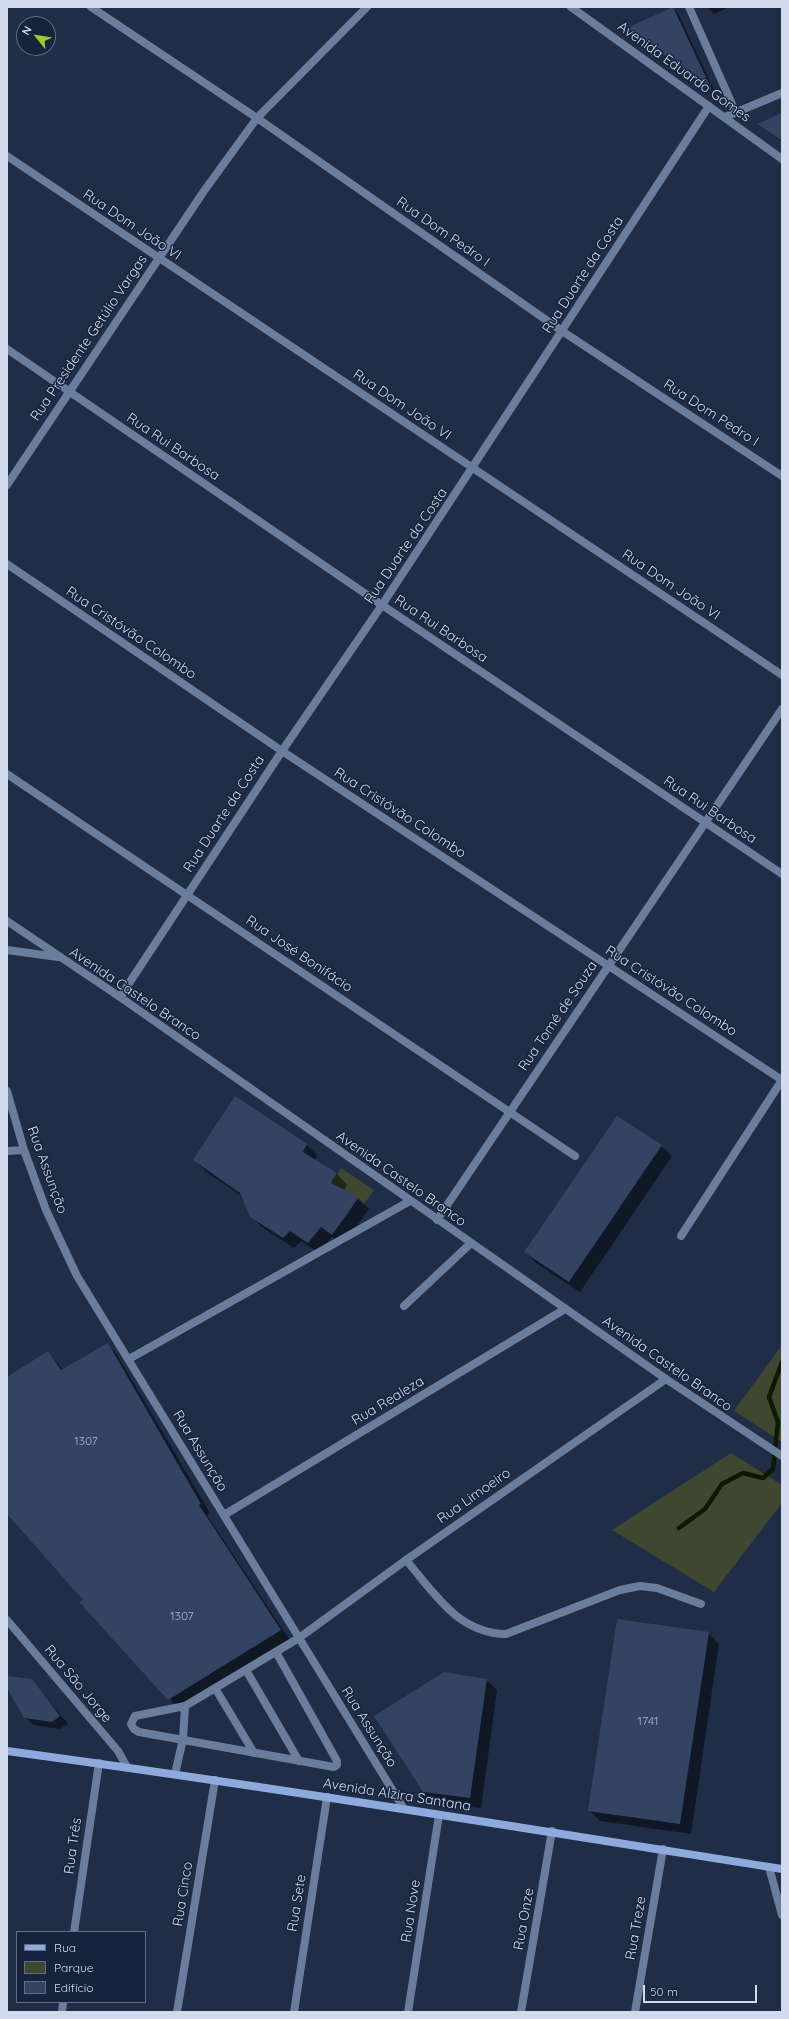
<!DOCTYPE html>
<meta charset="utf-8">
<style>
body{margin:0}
#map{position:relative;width:789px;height:2019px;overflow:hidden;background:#1f2d46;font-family:Quicksand,sans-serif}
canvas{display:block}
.frame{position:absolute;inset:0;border:8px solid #d2dbeb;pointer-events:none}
.legend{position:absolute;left:16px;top:1931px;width:130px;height:72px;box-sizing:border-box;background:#16233c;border:1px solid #616d82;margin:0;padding:5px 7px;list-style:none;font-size:12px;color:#d2dbeb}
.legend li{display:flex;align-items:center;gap:8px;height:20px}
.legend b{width:20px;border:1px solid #616d82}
.north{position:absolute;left:16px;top:16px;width:40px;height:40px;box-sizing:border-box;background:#16233c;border:1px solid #616d82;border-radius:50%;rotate:300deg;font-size:11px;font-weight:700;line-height:16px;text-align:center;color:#d2dbeb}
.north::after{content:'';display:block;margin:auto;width:14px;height:18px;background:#9fca2d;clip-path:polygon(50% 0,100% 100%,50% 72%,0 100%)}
.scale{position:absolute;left:643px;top:1985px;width:114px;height:18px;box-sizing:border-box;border:2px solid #d2dbeb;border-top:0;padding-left:5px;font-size:12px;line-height:14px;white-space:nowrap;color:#d2dbeb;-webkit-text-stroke:3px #16233c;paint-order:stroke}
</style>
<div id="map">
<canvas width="789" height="2019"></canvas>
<div class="frame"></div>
<ul class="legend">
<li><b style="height:5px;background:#8eaadc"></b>Rua</li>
<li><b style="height:11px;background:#3f4731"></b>Parque</li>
<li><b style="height:11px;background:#334462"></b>Edifício</li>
</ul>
<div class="north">N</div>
<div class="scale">50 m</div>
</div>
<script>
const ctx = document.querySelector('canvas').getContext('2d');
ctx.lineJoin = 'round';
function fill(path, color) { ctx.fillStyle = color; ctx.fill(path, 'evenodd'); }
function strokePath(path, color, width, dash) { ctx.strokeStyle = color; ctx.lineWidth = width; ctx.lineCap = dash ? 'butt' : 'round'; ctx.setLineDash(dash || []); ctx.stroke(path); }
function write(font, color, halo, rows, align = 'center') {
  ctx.font = font + ' Quicksand,sans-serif'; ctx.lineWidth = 3; ctx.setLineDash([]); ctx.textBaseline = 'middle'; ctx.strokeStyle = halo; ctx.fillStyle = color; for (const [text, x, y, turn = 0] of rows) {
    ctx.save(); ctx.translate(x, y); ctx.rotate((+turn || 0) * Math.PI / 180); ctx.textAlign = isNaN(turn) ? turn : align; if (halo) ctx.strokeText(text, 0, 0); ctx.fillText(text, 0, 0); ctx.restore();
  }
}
fill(new Path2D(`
 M 341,1168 L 374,1190 L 364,1204 L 331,1183 Z
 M 782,1345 L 782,1442 L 734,1411 Z
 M 731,1453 L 782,1485 L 782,1503 L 714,1592 L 612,1530 Z`), '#3f4731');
fill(new Path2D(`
 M 708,7 L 730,7 L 714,14 Z
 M 673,8 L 678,13 L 715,92 L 634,33 Z
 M 782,114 L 782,142 L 758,125 Z
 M 306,1144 L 317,1155 L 315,1161 L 337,1174 L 347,1185 L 344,1190 L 358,1198 L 369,1209 L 343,1245 L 332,1237 L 319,1253 L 301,1241 L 294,1248 L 262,1227 L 251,1216 L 243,1197 L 205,1171 L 195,1160 Z
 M 661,1146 L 672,1156 L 580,1292 L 536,1263 L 526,1252 Z
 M 107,1344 L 116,1353 L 210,1513 L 207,1515 L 289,1639 L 178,1708 L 7,1512 L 7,1379 L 48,1353 L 63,1370 Z
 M 708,1633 L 719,1644 L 691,1834 L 600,1821 L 589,1810 Z
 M 7,1677 L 32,1680 L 68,1724 L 60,1729 L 33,1725 L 25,1717 L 7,1686 Z
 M 486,1680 L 497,1690 L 481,1808 L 434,1803 L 423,1792 Z`), '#0007');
strokePath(new Path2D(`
 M 679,1528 L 705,1509 L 722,1484 L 743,1473 L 763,1478 L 773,1469 L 778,1422 L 769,1397 L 782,1362`), '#0e1700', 4.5);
fill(new Path2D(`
 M 673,7 L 712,90 L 627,28 Z
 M 782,113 L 782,141 L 757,124 Z
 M 235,1096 L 307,1144 L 303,1152 L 337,1173 L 331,1183 L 359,1197 L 332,1235 L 321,1227 L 308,1243 L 290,1231 L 283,1238 L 250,1217 L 240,1193 L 193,1160 Z
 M 617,1116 L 662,1145 L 569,1282 L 524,1252 Z
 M 108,1343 L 201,1504 L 199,1505 L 281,1630 L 168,1700 L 79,1602 L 83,1600 L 7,1514 L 7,1377 L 48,1351 L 61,1370 Z
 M 617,1619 L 709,1632 L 680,1824 L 588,1811 Z
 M 444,1672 L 487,1679 L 470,1798 L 423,1792 L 374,1716 Z
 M 7,1676 L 32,1679 L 60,1716 L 52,1722 L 24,1718 L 7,1688 Z`), '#334462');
strokePath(new Path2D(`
 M 404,1306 L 471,1243
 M 406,1560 C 435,1594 458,1633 506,1634 L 620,1590 L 640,1586 L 657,1588 L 701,1604
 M 246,1670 L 299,1761
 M 215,1688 L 254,1753
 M 185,1706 L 135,1716 L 131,1724 L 134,1729 L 139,1732 L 334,1767 L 337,1765 L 337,1761 L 276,1652
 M 175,1774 L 183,1739 L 185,1706 L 299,1638`), '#6b7d9c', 8);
strokePath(new Path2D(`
 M 91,7 L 257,118 L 562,331 L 782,476
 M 689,7 L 736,113
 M 725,117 L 782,93
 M 7,156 L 782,675
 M 7,349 L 382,605 L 782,874
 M 7,485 L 204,191 L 257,118 L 367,7
 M 7,564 L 282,751 L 782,1080
 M 7,774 L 575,1156
 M 7,950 L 58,957
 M 120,997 L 282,751 L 382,605 L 709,106
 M 7,1091 L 24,1150 L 46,1210 L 77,1276 L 404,1809
 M 7,1151 L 24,1150
 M 437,1220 L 782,709
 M 681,1236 L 782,1080
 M 129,1359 L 410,1201
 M 224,1515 L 565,1309
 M 7,1620 L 118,1751 L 127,1767
 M 299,1638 L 406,1560 L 666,1379
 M 769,1867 L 782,1915
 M 74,1932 L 99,1763
 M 62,2012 L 63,2002
 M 177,2012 L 215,1780
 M 294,2012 L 327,1797
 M 408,2012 L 439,1815
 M 521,2012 L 552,1831
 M 635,2012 L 663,1849`), '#6b7d9c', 8);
strokePath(new Path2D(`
 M 571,7 L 782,159
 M 7,921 L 120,997 L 666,1379 L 782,1456`), '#6b7d9c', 8);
strokePath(new Path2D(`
 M 7,1751 C 266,1786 524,1828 782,1869`), '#8eaadc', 8);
write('12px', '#aab5c9', null, [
 ["1307",86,1441],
 ["1307",182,1616],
 ["1741",648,1721]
]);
write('14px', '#d2dbeb', '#16233c', [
 ["Avenida Eduardo Gomes",684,72,36],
 ["Rua Dom João VI",132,225,34],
 ["Rua Dom Pedro I",443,232,35],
 ["Rua Duarte da Costa",583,275,-57],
 ["Rua Presidente Getúlio Vargas",89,338,-56],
 ["Rua Dom João VI",402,405,34],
 ["Rua Dom Pedro I",711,413,33],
 ["Rua Rui Barbosa",173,447,34],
 ["Rua Duarte da Costa",406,546,-56],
 ["Rua Dom João VI",671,585,34],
 ["Rua Rui Barbosa",441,629,34],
 ["Rua Cristóvão Colombo",131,633,34],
 ["Rua Rui Barbosa",710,810,34],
 ["Rua Cristóvão Colombo",400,813,33],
 ["Rua Duarte da Costa",224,814,-57],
 ["Rua José Bonifácio",299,954,34],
 ["Rua Cristóvão Colombo",671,991,33],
 ["Avenida Castelo Branco",135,994,34],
 ["Rua Tomé de Souza",558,1016,-56],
 ["Rua Assunção",47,1170,70],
 ["Avenida Castelo Branco",401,1179,35],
 ["Avenida Castelo Branco",667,1364,35],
 ["Rua Realeza",388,1401,-31],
 ["Rua Assunção",200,1451,59],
 ["Rua Limoeiro",474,1496,-35],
 ["Rua São Jorge",78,1684,50],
 ["Rua Assunção",369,1727,58],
 ["Avenida Alzira Santana",397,1795,9],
 ["Rua Três",73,1846,-82],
 ["Rua Cinco",183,1894,-81],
 ["Rua Sete",297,1903,-81],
 ["Rua Nove",411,1911,-81],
 ["Rua Onze",524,1919,-80],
 ["Rua Treze",636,1928,-80]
]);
</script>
